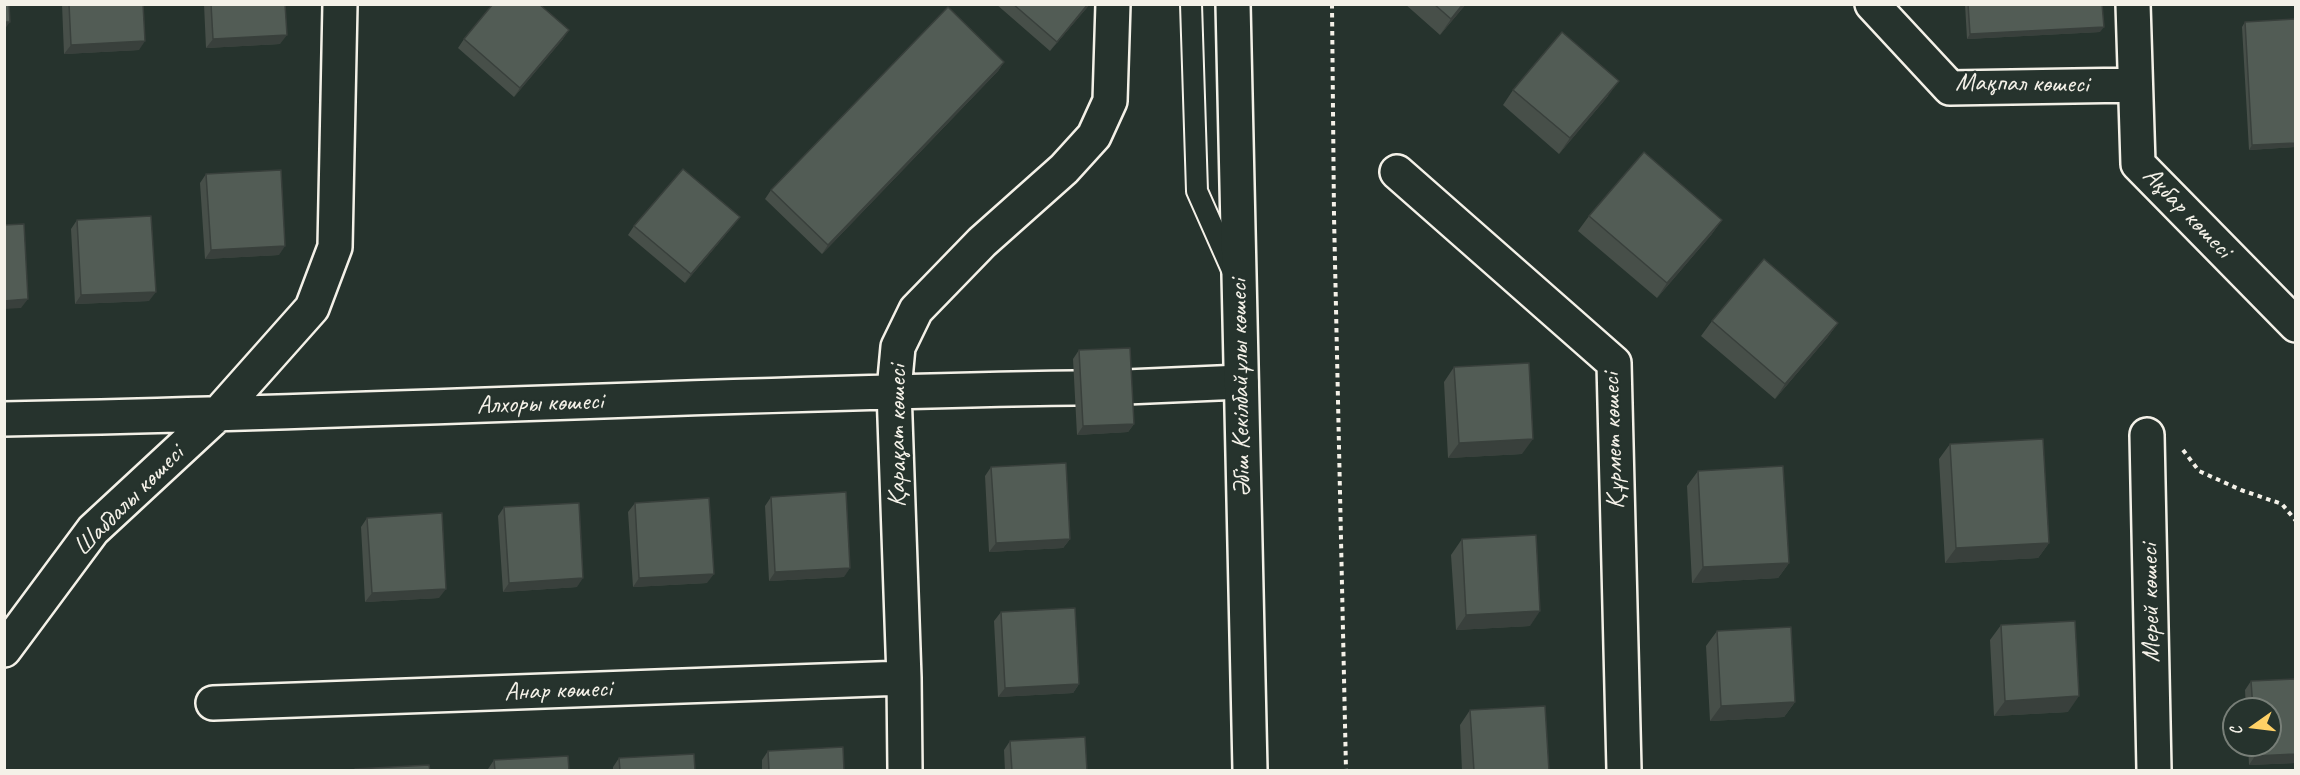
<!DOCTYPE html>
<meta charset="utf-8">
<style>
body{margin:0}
#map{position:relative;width:2300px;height:775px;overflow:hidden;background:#26332d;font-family:Caveat,sans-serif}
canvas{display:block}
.frame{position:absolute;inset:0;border:6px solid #f4f1e8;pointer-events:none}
.north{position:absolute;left:2222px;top:697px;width:60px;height:60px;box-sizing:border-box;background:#26332d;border:2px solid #787f78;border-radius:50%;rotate:256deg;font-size:16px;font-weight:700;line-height:24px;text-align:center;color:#f4f1e8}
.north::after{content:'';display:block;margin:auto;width:21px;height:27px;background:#ffd166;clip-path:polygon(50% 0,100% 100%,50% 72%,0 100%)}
</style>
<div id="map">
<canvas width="2300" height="775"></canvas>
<div class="frame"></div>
<div class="north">С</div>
</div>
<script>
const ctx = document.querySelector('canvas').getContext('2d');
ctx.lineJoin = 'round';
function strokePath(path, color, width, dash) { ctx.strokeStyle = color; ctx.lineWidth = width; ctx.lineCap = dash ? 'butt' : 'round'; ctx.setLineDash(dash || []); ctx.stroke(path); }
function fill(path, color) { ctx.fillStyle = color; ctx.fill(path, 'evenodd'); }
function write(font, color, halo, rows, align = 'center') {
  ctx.font = font + ' Caveat,sans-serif'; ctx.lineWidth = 4.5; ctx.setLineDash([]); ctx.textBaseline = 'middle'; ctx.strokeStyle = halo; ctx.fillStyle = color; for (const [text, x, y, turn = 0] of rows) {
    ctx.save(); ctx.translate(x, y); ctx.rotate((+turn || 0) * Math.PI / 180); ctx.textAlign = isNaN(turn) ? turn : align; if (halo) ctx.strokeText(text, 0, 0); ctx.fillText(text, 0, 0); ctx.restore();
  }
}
const lane = new Path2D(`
 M 1191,4 L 1197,191 L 1232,270`);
const street = new Path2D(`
 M 1872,4 L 1950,88 L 2135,85
 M 2133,4 L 2138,164 L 2296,325
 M 1397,172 L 1614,363 L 1624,770
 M 1126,387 L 1241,382
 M 4,419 C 361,413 718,393 1075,388
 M 2147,435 L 2154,770
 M 4,650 L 93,530 L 216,416 L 312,308 L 335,247 L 340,4
 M 213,703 L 904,678
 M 905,770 L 904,678 L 894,390 L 898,347 L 916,310 L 982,242 L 1064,169 L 1094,136 L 1110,101 L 1113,4`);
const secondary = new Path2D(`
 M 1233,4 L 1250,770`);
strokePath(lane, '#f4f1e8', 24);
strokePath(street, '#f4f1e8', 38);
strokePath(secondary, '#f4f1e8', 38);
strokePath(new Path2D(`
 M 1332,4 L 1334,216 L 1346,770
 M 2183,450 L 2199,471 L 2241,490 L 2282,504 L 2296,521`), '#f4f1e8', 4, [4.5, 4.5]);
strokePath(lane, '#26332d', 20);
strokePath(street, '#26332d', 33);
strokePath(secondary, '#26332d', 33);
fill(new Path2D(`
 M 62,4 L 143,4 L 139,50 L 64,54 Z
 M 204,4 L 285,4 L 280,44 L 206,48 Z
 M 996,4 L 1090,4 L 1050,51 Z
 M 1405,4 L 1466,4 L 1440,35 Z
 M 1965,4 L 2102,4 L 2100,32 L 1967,39 Z
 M 2295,19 L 2295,147 L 2249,150 L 2242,27 L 2245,22 Z
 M 464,39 L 563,39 L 514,97 L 458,48 Z
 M 1004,62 L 998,71 L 822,254 L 765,199 L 771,190 Z
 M 1513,90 L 1608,96 L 1559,154 L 1503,105 Z
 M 2295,166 L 2295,189 L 2294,168 Z
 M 206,174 L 279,255 L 205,259 L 200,183 Z
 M 1589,216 L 1722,220 L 1711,235 L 1657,298 L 1578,231 Z
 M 77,220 L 149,301 L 75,304 L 71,229 Z
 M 634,226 L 733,226 L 685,283 L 628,235 Z
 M 1712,321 L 1838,323 L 1827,338 L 1775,399 L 1701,336 Z
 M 1079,350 L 1134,424 L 1128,432 L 1077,435 L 1073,359 Z
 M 1454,367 L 1522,454 L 1448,458 L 1444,382 Z
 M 1950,444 L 2049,543 L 2038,558 L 1945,563 L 1939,459 Z
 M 991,467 L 1070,539 L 1063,548 L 989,552 L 985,476 Z
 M 1698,471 L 1789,563 L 1778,578 L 1692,583 L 1687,486 Z
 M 771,497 L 844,577 L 769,581 L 765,506 Z
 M 635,503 L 707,583 L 633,587 L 628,512 Z
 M 504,507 L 577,587 L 503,592 L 498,516 Z
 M 367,518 L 439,598 L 365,602 L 361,527 Z
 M 1462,539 L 1530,626 L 1456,630 L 1451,555 Z
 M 1001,612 L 1079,684 L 1073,693 L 998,697 L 994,621 Z
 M 2001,625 L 2068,712 L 1994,716 L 1990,640 Z
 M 1717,631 L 1795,702 L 1784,717 L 1710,721 L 1706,646 Z
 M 2295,679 L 2295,763 L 2249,765 L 2248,745 L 2270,745 L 2270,709 L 2246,709 L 2245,690 L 2251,681 Z
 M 1470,710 L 1549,771 L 1462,771 L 1460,725 Z
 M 1010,741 L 1087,771 L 1005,771 L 1004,750 Z
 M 768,751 L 844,771 L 762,771 L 762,760 Z
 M 619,758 L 695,771 L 613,771 L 613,767 Z
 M 494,760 L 569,771 L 488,771 L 488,769 Z`), '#474f49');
fill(new Path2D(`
 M 1088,4 L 1090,4 L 1050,51 L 1057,42 Z
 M 1463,4 L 1466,4 L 1440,35 L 1451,19 Z
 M 2182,4 L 2217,4 L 2181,6 Z
 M 4,22 L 10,22 L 4,30 Z
 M 2104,27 L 2100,32 L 1967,39 L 1970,34 Z
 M 569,30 L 563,39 L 514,97 L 520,88 Z
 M 287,35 L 280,44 L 206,48 L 213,39 Z
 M 145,41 L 139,50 L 64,54 L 71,45 Z
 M 1004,62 L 998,71 L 822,254 L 828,245 Z
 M 1619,81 L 1608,96 L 1559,154 L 1570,138 Z
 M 2295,143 L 2295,147 L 2249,150 L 2252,145 Z
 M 740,217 L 733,226 L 685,283 L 691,274 Z
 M 1722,220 L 1711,235 L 1657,298 L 1667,283 Z
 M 285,246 L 279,255 L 205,259 L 211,250 Z
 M 156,292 L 149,301 L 75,304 L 81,295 Z
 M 28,299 L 21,308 L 4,309 L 4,301 Z
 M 1838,323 L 1827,338 L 1775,399 L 1785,384 Z
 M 1134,424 L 1128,432 L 1077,435 L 1083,426 Z
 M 1533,439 L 1522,454 L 1448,458 L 1459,443 Z
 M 1070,539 L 1063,548 L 989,552 L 996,543 Z
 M 2049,543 L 2038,558 L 1945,563 L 1956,548 Z
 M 1789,563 L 1778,578 L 1692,583 L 1703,567 Z
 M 850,568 L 844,577 L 769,581 L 775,572 Z
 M 714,574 L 707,583 L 633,587 L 639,578 Z
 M 583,578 L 577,587 L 503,592 L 509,583 Z
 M 446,589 L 439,598 L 365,602 L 372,593 Z
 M 1540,611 L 1530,626 L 1456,630 L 1466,615 Z
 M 1079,684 L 1073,693 L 998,697 L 1005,688 Z
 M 2079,696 L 2068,712 L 1994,716 L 2005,701 Z
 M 1795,702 L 1784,717 L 1710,721 L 1721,706 Z
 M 2295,754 L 2295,763 L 2249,765 L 2255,756 Z`), '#39403c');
const building = new Path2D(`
 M 4,4 L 9,4 L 10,22 L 4,22 Z
 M 69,4 L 143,4 L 145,41 L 71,45 Z
 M 211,4 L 285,4 L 287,35 L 213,39 Z
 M 493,4 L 539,4 L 569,30 L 520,88 L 464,39 Z
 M 1013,4 L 1088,4 L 1057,42 Z
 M 1434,4 L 1463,4 L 1451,19 Z
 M 1968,4 L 2102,4 L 2104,27 L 1970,34 Z
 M 948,7 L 1004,62 L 828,245 L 771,190 Z
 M 2295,19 L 2295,143 L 2252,145 L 2245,22 Z
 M 1562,32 L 1619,81 L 1570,138 L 1513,90 Z
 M 1644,152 L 1722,220 L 1667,283 L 1589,216 Z
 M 683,169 L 740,217 L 691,274 L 634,226 Z
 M 281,170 L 285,246 L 211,250 L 206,174 Z
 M 151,216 L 156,292 L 81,295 L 77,220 Z
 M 24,224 L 28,299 L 4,301 L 4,225 Z
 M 1764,259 L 1838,323 L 1785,384 L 1712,321 Z
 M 1130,348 L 1134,424 L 1083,426 L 1079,350 Z
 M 1529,363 L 1533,439 L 1459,443 L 1454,367 Z
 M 2043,439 L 2049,543 L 1956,548 L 1950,444 Z
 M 1066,463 L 1070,539 L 996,543 L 991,467 Z
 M 1783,466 L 1789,563 L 1703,567 L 1698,471 Z
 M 846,492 L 850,568 L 775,572 L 771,497 Z
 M 709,498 L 714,574 L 639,578 L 635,503 Z
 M 579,503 L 583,578 L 509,583 L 504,507 Z
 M 442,513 L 446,589 L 372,593 L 367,518 Z
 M 1536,535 L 1540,611 L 1466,615 L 1462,539 Z
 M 1075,608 L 1079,684 L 1005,688 L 1001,612 Z
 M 2075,621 L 2079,696 L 2005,701 L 2001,625 Z
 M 1791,627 L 1795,702 L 1721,706 L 1717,631 Z
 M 2295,679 L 2295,754 L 2255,756 L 2255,745 L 2270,745 L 2270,709 L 2253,709 L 2251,681 Z
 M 1545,706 L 1549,771 L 1474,771 L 1470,710 Z
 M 1085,737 L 1087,771 L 1012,771 L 1010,741 Z
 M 843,747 L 844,771 L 769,771 L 768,751 Z
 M 694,754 L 695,771 L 620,771 L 619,758 Z
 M 568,756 L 569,771 L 495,771 L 494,760 Z
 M 429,765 L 430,771 L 355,771 L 355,769 Z`);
fill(building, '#525c55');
strokePath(building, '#39403c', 1.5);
write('26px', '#f4f1e8', '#26332d', [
 ["Мақпал көшесі",2022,84,1],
 ["Ақбар көшесі",2187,213,46],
 ["Әбіш Кекілбайұлы көшесі",1241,388,-91],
 ["Алхоры көшесі",540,404,-2],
 ["Қарақат көшесі",898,436,-90],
 ["Құрмет көшесі",1614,441,-92],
 ["Шабдалы көшесі",129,501,-45],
 ["Мерей көшесі",2151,603,-91],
 ["Анар көшесі",558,691,-2]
]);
</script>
